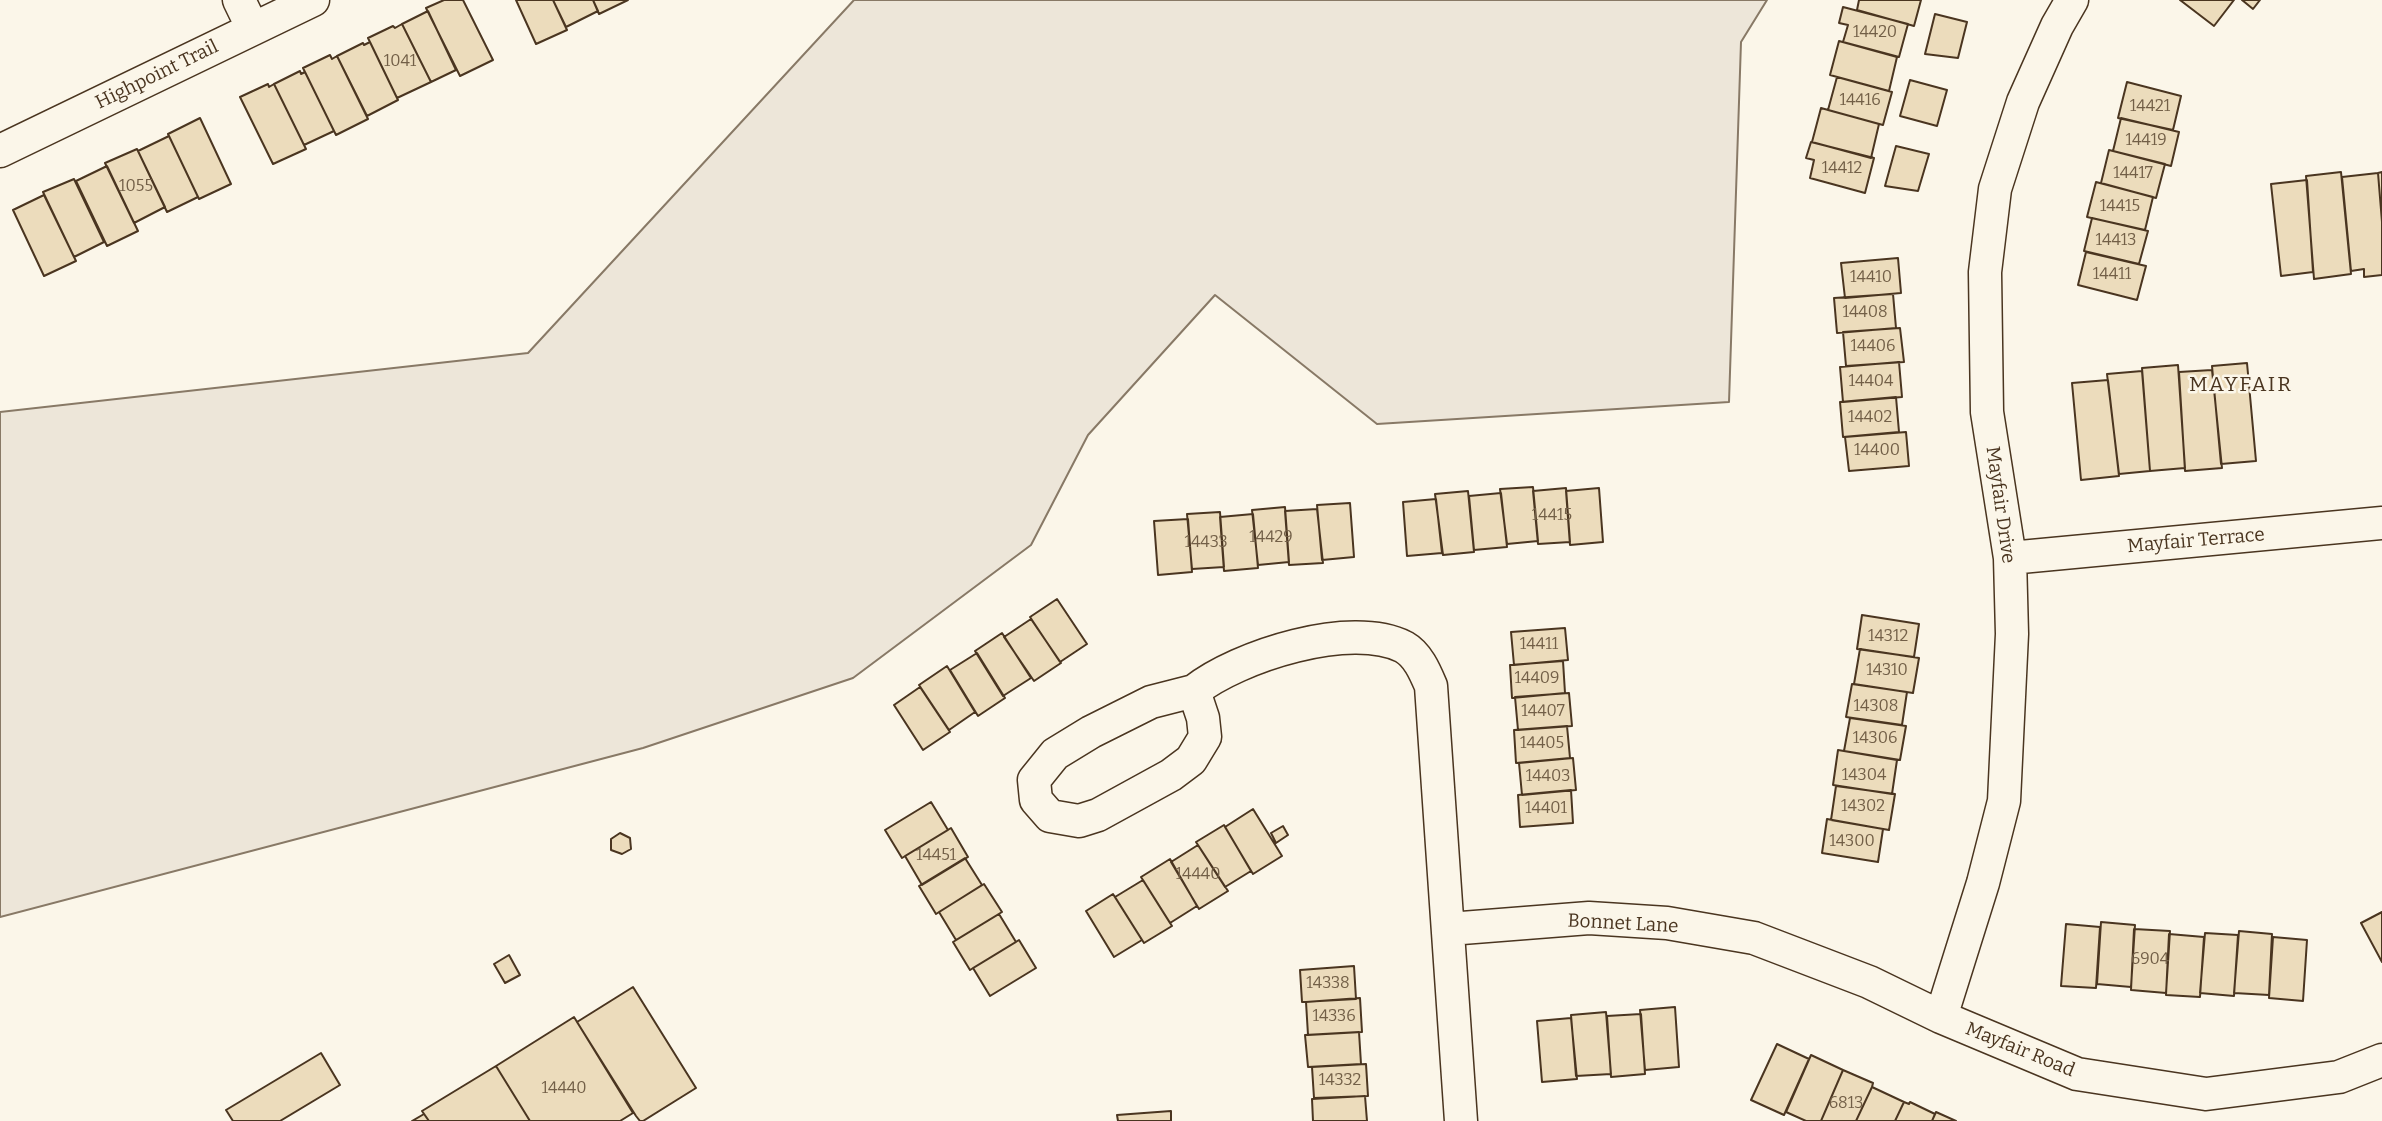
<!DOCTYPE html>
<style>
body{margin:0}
canvas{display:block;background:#fbf6e9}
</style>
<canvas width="2382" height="1121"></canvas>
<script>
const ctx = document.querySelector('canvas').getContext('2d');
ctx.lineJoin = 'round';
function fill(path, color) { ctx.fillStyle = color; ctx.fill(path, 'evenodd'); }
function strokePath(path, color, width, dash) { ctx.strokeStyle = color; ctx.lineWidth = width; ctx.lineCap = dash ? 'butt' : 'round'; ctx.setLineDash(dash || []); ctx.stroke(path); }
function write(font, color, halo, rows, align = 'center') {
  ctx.font = font + ' Bitter,serif'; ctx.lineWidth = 5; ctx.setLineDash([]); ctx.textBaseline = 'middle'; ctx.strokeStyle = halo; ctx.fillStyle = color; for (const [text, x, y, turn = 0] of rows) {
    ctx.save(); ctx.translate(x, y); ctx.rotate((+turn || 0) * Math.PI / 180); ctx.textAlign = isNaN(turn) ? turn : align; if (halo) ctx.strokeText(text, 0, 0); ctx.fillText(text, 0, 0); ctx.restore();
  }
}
const green = new Path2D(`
 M 854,0 L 1767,0 L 1741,42 L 1729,402 L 1377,424 L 1215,295 L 1088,435 L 1031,545 L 853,678 L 643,748 L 0,917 L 0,412 L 528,353 Z`);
fill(green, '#ede6d9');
strokePath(green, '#887966', 2);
const building = new Path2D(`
 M 444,0 L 463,0 L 493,60 L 460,76 L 426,8 Z
 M 516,0 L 553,0 L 567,30 L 536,44 Z
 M 553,0 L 593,0 L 598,11 L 566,27 Z
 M 593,0 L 628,0 L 599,14 Z
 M 1859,0 L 1921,0 L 1914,26 L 1857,10 Z
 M 2180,0 L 2234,0 L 2214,26 Z
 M 2242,0 L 2260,0 L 2253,9 Z
 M 1843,7 L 1908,24 L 1899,57 L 1843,42 L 1848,25 L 1839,23 Z
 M 428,11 L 456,70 L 431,82 L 402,24 Z
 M 1935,14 L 1967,22 L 1958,58 L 1925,54 Z
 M 402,24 L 431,82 L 397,98 L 368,38 L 393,26 L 395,28 Z
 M 1839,41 L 1897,57 L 1889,91 L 1830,75 Z
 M 370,42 L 398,100 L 367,116 L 337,56 L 363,43 L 364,45 Z
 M 330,55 L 332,59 L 337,56 L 368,119 L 336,135 L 303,68 Z
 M 300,71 L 301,74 L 305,72 L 334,131 L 304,145 L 274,84 Z
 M 1837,77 L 1892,92 L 1883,125 L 1828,110 Z
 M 1910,80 L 1947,90 L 1937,126 L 1900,116 Z
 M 2127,82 L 2181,96 L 2173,130 L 2118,118 Z
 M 268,84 L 269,87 L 274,84 L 306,149 L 273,164 L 240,97 Z
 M 1821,108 L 1879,124 L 1871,158 L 1812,142 Z
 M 200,118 L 231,184 L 199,199 L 168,134 Z
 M 2121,118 L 2179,132 L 2171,166 L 2113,151 Z
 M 169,136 L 198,197 L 167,212 L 138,151 Z
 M 1811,142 L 1874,158 L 1865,193 L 1810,178 L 1814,160 L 1806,158 Z
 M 1896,146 L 1929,154 L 1918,191 L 1885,186 Z
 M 137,149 L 165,207 L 134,223 L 105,163 Z
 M 2109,150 L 2165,164 L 2156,198 L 2101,183 Z
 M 107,166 L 138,231 L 107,246 L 76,181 Z
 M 2341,172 L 2351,274 L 2314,279 L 2306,176 Z
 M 2382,172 L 2382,222 L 2378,173 Z
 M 2378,173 L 2382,222 L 2382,275 L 2364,277 L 2364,269 L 2351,271 L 2342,177 Z
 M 74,179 L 104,242 L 74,257 L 43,192 Z
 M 2307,180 L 2313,272 L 2281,276 L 2271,184 Z
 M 2096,182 L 2153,197 L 2145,230 L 2087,217 Z
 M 44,195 L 76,261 L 44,276 L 13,210 Z
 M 2092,218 L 2148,231 L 2139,264 L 2084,251 Z
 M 2086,252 L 2146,266 L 2137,300 L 2078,285 Z
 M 1898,258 L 1901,293 L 1845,298 L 1841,263 Z
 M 1893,294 L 1896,328 L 1837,333 L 1834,298 Z
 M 1900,328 L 1904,362 L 1846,366 L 1843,332 Z
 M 1899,362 L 1902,397 L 1843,402 L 1840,367 Z
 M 2247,363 L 2256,461 L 2221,464 L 2212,366 Z
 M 2178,365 L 2185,468 L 2150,471 L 2142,368 Z
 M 2212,370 L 2222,468 L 2185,471 L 2179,372 Z
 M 2142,371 L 2150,471 L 2119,474 L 2107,374 Z
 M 2108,380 L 2119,476 L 2081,480 L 2072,383 Z
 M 1896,397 L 1899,432 L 1843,437 L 1840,402 Z
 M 1906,432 L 1909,466 L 1849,471 L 1845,437 Z
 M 1533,487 L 1538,541 L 1507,544 L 1500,489 Z
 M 1566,488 L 1570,542 L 1538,544 L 1533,491 Z
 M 1599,488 L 1603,542 L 1570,545 L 1566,491 Z
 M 1468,491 L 1474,552 L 1443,555 L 1435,494 Z
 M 1501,493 L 1507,547 L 1474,550 L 1469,496 Z
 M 1436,499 L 1442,553 L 1407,556 L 1403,502 Z
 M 1350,503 L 1354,557 L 1322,560 L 1317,505 Z
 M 1285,507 L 1289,562 L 1258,565 L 1252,510 Z
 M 1317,509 L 1323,563 L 1289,565 L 1285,511 Z
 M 1220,512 L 1224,567 L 1192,569 L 1187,514 Z
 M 1253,514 L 1258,568 L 1224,571 L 1220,517 Z
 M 1188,519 L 1192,572 L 1158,575 L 1154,521 Z
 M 1057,599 L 1087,644 L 1060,662 L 1030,617 Z
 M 1862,615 L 1919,624 L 1914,657 L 1857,649 Z
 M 1031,619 L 1061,663 L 1034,681 L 1004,637 Z
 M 1565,628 L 1568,660 L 1514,665 L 1511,632 Z
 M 1002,633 L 1031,678 L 1003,696 L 975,651 Z
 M 1860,649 L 1919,658 L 1913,693 L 1854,684 Z
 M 977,653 L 1005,698 L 978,716 L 950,670 Z
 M 1563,661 L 1565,693 L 1512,698 L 1510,665 Z
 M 947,666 L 975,712 L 949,730 L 919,685 Z
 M 1852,684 L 1907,692 L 1902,725 L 1846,717 Z
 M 920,687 L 950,732 L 923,750 L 894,705 Z
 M 1569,693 L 1572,726 L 1518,730 L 1515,697 Z
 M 1850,718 L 1906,726 L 1900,760 L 1844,751 Z
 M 1567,726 L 1570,758 L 1516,763 L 1514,730 Z
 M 1838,750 L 1897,760 L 1892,794 L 1833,785 Z
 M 1573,758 L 1576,790 L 1522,795 L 1519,763 Z
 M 1836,786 L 1895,794 L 1889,830 L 1831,820 Z
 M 1571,790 L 1573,823 L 1520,827 L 1518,795 Z
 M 931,802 L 948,830 L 902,858 L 885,830 Z
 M 1253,809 L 1282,856 L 1253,874 L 1225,827 Z
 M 1827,819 L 1883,829 L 1878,862 L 1822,853 Z
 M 1224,825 L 1251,871 L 1225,887 L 1196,842 Z
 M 1283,826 L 1288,835 L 1276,843 L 1271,833 Z
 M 951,828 L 968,857 L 922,885 L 905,856 Z
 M 620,833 L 630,838 L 631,849 L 622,854 L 611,850 L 611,839 Z
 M 1198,845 L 1228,891 L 1199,909 L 1171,862 Z
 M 965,858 L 982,885 L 936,914 L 919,886 Z
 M 1170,859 L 1197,906 L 1170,923 L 1141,877 Z
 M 1143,880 L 1172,926 L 1144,943 L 1115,897 Z
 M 984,884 L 1002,912 L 956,940 L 939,912 Z
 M 1113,894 L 1142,940 L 1114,957 L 1086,911 Z
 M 2382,912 L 2382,962 L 2361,923 Z
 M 999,914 L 1016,942 L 970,970 L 953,942 Z
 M 2101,922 L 2135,925 L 2131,987 L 2097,984 Z
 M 2066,924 L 2100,927 L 2096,988 L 2061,986 Z
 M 2134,929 L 2170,931 L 2166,993 L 2131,990 Z
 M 2239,931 L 2272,934 L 2269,995 L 2234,993 Z
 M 2205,933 L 2238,935 L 2234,996 L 2200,993 Z
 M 2169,934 L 2204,937 L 2200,997 L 2166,995 Z
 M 2273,937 L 2307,940 L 2303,1001 L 2269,998 Z
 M 1019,940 L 1036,968 L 990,996 L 973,968 Z
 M 509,955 L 520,975 L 505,983 L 494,964 Z
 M 1354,966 L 1356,999 L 1302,1002 L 1300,970 Z
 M 633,987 L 696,1088 L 643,1121 L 640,1121 L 636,1116 L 577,1022 Z
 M 1360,998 L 1362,1032 L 1308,1035 L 1306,1002 Z
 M 1675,1007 L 1679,1067 L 1645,1070 L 1640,1010 Z
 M 1606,1012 L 1611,1074 L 1576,1076 L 1571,1015 Z
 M 1641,1014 L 1645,1074 L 1611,1077 L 1607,1016 Z
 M 574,1017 L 633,1113 L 620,1121 L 530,1121 L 496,1066 Z
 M 1571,1018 L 1577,1079 L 1542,1082 L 1537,1021 Z
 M 1359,1032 L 1361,1064 L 1308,1067 L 1305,1035 Z
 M 1777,1044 L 1809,1059 L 1784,1115 L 1751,1100 Z
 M 321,1053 L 340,1085 L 280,1121 L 233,1121 L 226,1110 Z
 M 1811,1055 L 1843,1070 L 1821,1121 L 1806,1121 L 1786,1112 Z
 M 1366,1064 L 1368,1096 L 1314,1098 L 1312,1067 Z
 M 496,1066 L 530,1121 L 429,1121 L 422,1111 Z
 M 1843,1070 L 1873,1083 L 1872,1087 L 1856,1121 L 1821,1121 Z
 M 1872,1087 L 1904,1102 L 1895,1121 L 1856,1121 Z
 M 1365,1096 L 1367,1121 L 1313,1121 L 1312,1099 Z
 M 1904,1102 L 1909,1104 L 1910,1102 L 1935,1114 L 1932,1121 L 1895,1121 Z
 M 1171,1111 L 1171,1121 L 1118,1121 L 1117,1115 Z
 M 1936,1112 L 1956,1121 L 1932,1121 Z
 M 424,1114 L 429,1121 L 412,1121 Z`);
fill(building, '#ecdcbc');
strokePath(building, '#4a3520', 2);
const street = new Path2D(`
 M 239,0 L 253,29
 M 0,151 L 313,0
 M 2010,558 L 2382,523
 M 1194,691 C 1238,656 1351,620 1404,647 C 1418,655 1425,672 1431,686 L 1461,1121
 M 1194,691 L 1203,718 L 1205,737 L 1191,760 L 1171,775 L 1098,815 L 1079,821 L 1050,816 L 1036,800 L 1034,780 L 1055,754 L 1091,732 L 1151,702 Z
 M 1449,929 L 1589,918 L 1667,923 L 1754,938 L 1869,982 L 1941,1017 L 2077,1074 L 2206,1094 L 2339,1077 L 2382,1060
 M 1941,1017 L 1983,883 L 2004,801 L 2012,634 L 2010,558 L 1987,412 L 1985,272 L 1995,189 L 2023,102 L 2057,26 L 2072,0`);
strokePath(street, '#4a3520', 35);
strokePath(street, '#fbf6e9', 32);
write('16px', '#725f47', null, [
 ["14420",1875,33],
 ["1041",400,62],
 ["14416",1860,101],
 ["14421",2150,107],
 ["14419",2146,141],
 ["14412",1842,169],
 ["14417",2133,174],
 ["1055",136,187],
 ["14415",2120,207],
 ["14413",2116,241],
 ["14411",2112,275],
 ["14410",1871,278],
 ["14408",1865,313],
 ["14406",1873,347],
 ["14404",1871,382],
 ["14402",1870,418],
 ["14400",1877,451],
 ["14415",1552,516],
 ["14429",1271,538],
 ["14433",1206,543],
 ["14312",1888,637],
 ["14411",1539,645],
 ["14310",1887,671],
 ["14409",1537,679],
 ["14308",1876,707],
 ["14407",1543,712],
 ["14306",1875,739],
 ["14405",1542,744],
 ["14304",1864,776],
 ["14403",1548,777],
 ["14302",1863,807],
 ["14401",1546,809],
 ["14300",1852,842],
 ["14451",936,856],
 ["14440",1198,875],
 ["6904",2150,960],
 ["14338",1328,984],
 ["14336",1334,1017],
 ["14332",1340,1081],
 ["14440",564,1089],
 ["6813",1846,1104]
]);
write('19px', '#4a3520', '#fbf6e9', [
 ["Highpoint Trail",157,75,-26],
 ["Mayfair Drive",2000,505,82],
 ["Mayfair Terrace",2196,541,-5],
 ["Bonnet Lane",1623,924,3],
 ["Mayfair Road",2020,1050,22]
]);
ctx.letterSpacing = '2px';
write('21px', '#4a3520', '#fbf6e9', [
 ["MAYFAIR",2241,385]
]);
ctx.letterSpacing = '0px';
</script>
